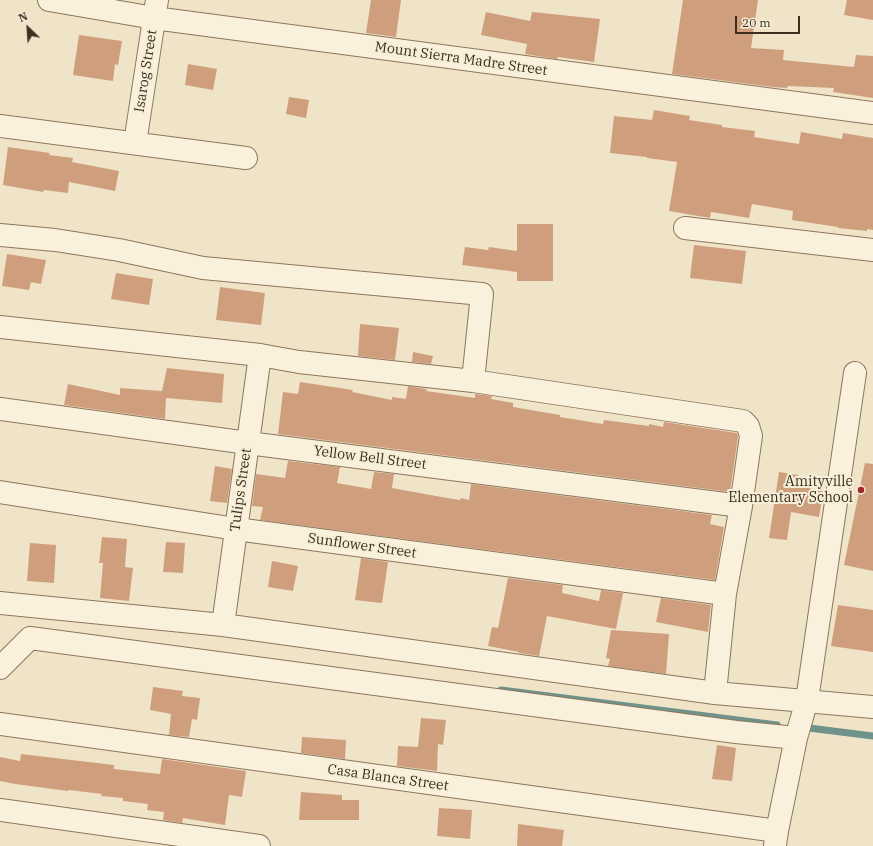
<!DOCTYPE html>
<style>
body{margin:0}
#map{position:relative;width:873px;height:846px;overflow:hidden;background:#f0e4c8;font-family:"IBM Plex Serif",serif}
canvas{display:block}
.north{position:absolute;left:8px;top:8px;width:40px;height:40px;-webkit-text-stroke:3px #f7eed8;paint-order:stroke;rotate:335deg;font-size:11px;font-weight:700;line-height:16px;text-align:center;color:#3d2e20}
.north::after{content:'';display:block;margin:auto;width:14px;height:18px;background:#3d2e20;clip-path:polygon(50% 0,100% 100%,50% 72%,0 100%)}
.scale{position:absolute;left:735px;top:16px;width:65px;height:18px;box-sizing:border-box;border:2px solid #3d2e20;border-top:0;padding-left:5px;font-size:12px;line-height:14px;white-space:nowrap;color:#3d2e20;-webkit-text-stroke:3px #f7eed8;paint-order:stroke}
</style>
<div id="map">
<canvas width="873" height="846"></canvas>
<div class="north">N</div>
<div class="scale">20 m</div>
</div>
<script>
const ctx = document.querySelector('canvas').getContext('2d');
ctx.lineJoin = 'round';
function strokePath(path, color, width, dash) { ctx.strokeStyle = color; ctx.lineWidth = width; ctx.lineCap = dash ? 'butt' : 'round'; ctx.setLineDash(dash || []); ctx.stroke(path); }
function fill(path, color) { ctx.fillStyle = color; ctx.fill(path, 'evenodd'); }
function write(font, color, halo, rows, align = 'center') {
  ctx.font = font + ' "IBM Plex Serif",serif'; ctx.lineWidth = 4; ctx.setLineDash([]); ctx.textBaseline = 'middle'; ctx.strokeStyle = halo; ctx.fillStyle = color; for (const [text, x, y, turn = 0] of rows) {
    ctx.save(); ctx.translate(x, y); ctx.rotate((+turn || 0) * Math.PI / 180); ctx.textAlign = isNaN(turn) ? turn : align; if (halo) ctx.strokeText(text, 0, 0); ctx.fillText(text, 0, 0); ctx.restore();
  }
}
strokePath(new Path2D(`
 M 501,690 L 777,725
 M 801,727 L 873,736`), '#6f938a', 7);
fill(new Path2D(`
 M 371,0 L 401,0 L 396,37 L 366,33 Z
 M 683,0 L 758,0 L 751,48 L 784,50 L 783,60 L 854,67 L 856,55 L 873,56 L 873,98 L 833,92 L 834,88 L 788,86 L 787,88 L 773,87 L 672,74 Z
 M 847,0 L 873,0 L 873,20 L 844,15 Z
 M 486,12 L 530,21 L 532,12 L 600,19 L 594,62 L 558,57 L 557,59 L 525,54 L 527,44 L 481,35 Z
 M 79,35 L 122,41 L 118,65 L 115,64 L 113,81 L 73,75 Z
 M 188,64 L 217,69 L 213,90 L 185,85 Z
 M 289,97 L 309,100 L 306,118 L 286,114 Z
 M 654,110 L 690,116 L 689,120 L 722,125 L 722,127 L 755,131 L 754,137 L 799,144 L 801,132 L 842,139 L 843,133 L 873,138 L 873,230 L 867,229 L 867,231 L 838,228 L 838,227 L 792,220 L 793,211 L 752,204 L 749,218 L 711,212 L 710,218 L 669,211 L 677,162 L 647,158 L 647,157 L 610,153 L 614,116 L 652,120 Z
 M 8,147 L 50,153 L 49,155 L 73,158 L 72,162 L 119,171 L 115,191 L 69,182 L 68,193 L 44,190 L 43,192 L 3,185 Z
 M 517,224 L 553,224 L 553,281 L 517,281 L 517,272 L 462,265 L 465,247 L 488,250 L 489,247 L 517,251 Z
 M 694,245 L 746,251 L 742,284 L 690,278 Z
 M 7,254 L 46,260 L 41,284 L 31,282 L 29,290 L 2,286 Z
 M 116,273 L 153,279 L 149,305 L 111,299 Z
 M 220,287 L 265,293 L 261,325 L 216,320 Z
 M 360,324 L 399,328 L 395,360 L 358,356 Z
 M 413,352 L 433,356 L 431,364 L 412,362 Z
 M 167,368 L 224,374 L 222,403 L 166,398 L 165,419 L 64,405 L 68,384 L 120,395 L 120,388 L 162,391 Z
 M 300,382 L 353,390 L 352,392 L 392,400 L 392,397 L 406,399 L 408,386 L 427,389 L 426,391 L 475,398 L 475,394 L 492,396 L 491,399 L 513,403 L 513,407 L 560,415 L 560,417 L 603,424 L 604,420 L 649,426 L 649,424 L 663,427 L 664,422 L 737,433 L 738,437 L 730,492 L 278,434 L 283,392 L 298,394 Z
 M 288,461 L 340,467 L 337,483 L 371,489 L 374,472 L 394,474 L 392,488 L 447,498 L 460,500 L 461,498 L 469,500 L 471,484 L 712,515 L 710,524 L 724,527 L 715,580 L 260,520 L 263,507 L 252,506 L 256,474 L 285,478 Z
 M 865,463 L 873,464 L 873,571 L 844,565 Z
 M 215,466 L 232,469 L 227,503 L 210,501 Z
 M 779,472 L 798,475 L 797,483 L 811,485 L 810,489 L 823,491 L 819,517 L 791,512 L 787,540 L 769,538 Z
 M 102,537 L 127,539 L 125,567 L 133,568 L 129,601 L 100,598 L 103,563 L 99,563 Z
 M 166,542 L 185,543 L 183,573 L 163,572 Z
 M 30,543 L 56,545 L 54,583 L 27,581 Z
 M 361,558 L 388,562 L 382,603 L 355,600 Z
 M 272,561 L 298,566 L 293,591 L 268,587 Z
 M 508,578 L 563,585 L 562,593 L 599,601 L 601,590 L 623,593 L 616,629 L 547,616 L 539,656 L 519,653 L 519,652 L 488,646 L 492,627 L 498,628 Z
 M 661,598 L 711,605 L 708,632 L 656,622 Z
 M 838,605 L 873,610 L 873,652 L 831,646 Z
 M 611,630 L 669,634 L 666,674 L 608,666 L 610,659 L 606,658 Z
 M 153,687 L 183,691 L 182,696 L 200,698 L 197,720 L 192,719 L 189,737 L 169,735 L 171,714 L 150,710 Z
 M 421,718 L 446,720 L 443,745 L 438,744 L 437,771 L 397,766 L 398,746 L 418,747 Z
 M 302,737 L 346,740 L 345,759 L 301,753 Z
 M 717,745 L 736,748 L 732,781 L 712,779 Z
 M 21,754 L 114,765 L 114,769 L 160,774 L 162,759 L 246,771 L 242,797 L 229,795 L 225,825 L 183,818 L 182,823 L 163,820 L 164,812 L 147,810 L 148,804 L 123,801 L 123,798 L 101,796 L 102,794 L 69,790 L 68,791 L 15,784 L 0,781 L 0,757 L 20,761 Z
 M 301,792 L 342,795 L 342,800 L 359,800 L 359,820 L 299,820 Z
 M 439,808 L 472,810 L 470,839 L 437,836 Z
 M 518,824 L 564,830 L 562,846 L 517,846 Z`), '#cf9f7d');
const minor = new Path2D(`
 M 49,0 L 154,18 L 873,113
 M 0,126 L 246,158
 M 135,143 L 157,0
 M 685,228 L 873,250
 M 0,235 L 55,240 L 119,250 L 203,268 L 482,294 L 473,381
 M 0,327 L 260,355 L 299,362 L 473,381 L 743,421 L 748,426 L 751,436 L 741,506 L 725,594 L 715,693
 M 0,409 L 248,443 L 741,506
 M 0,492 L 236,529 L 725,594
 M 0,603 L 223,625 L 715,693 L 873,707
 M 223,625 L 260,355
 M 0,668 L 30,638 L 736,732 L 796,738
 M 0,724 L 777,831
 M 0,810 L 259,846
 M 775,845 L 777,831 L 796,738 L 807,700 L 855,373`);
strokePath(minor, '#8d765c', 24);
strokePath(minor, '#faf1dc', 22);
for (const [x, y, r, color] of [
 [861,490,4,"#9e2a2b"]
]) { const dot = new Path2D(); dot.arc(x, y, r, 0, 2 * Math.PI); ctx.fillStyle = color; ctx.fill(dot); strokePath(dot, '#f7eed8', 1.5); }
write('14px', '#3d2e20', '#f7eed8', [
 ["Mount Sierra Madre Street",461,59,8],
 ["Isarog Street",146,71,-81],
 ["Yellow Bell Street",370,458,7],
 ["Tulips Street",241,490,-82],
 ["Sunflower Street",362,546,8],
 ["Casa Blanca Street",388,778,8]
]);
write('14px', '#3d2e20', '#f7eed8', [
 ["Amityville",853,482],
 ["Elementary School",853,498]
], 'right');
</script>
